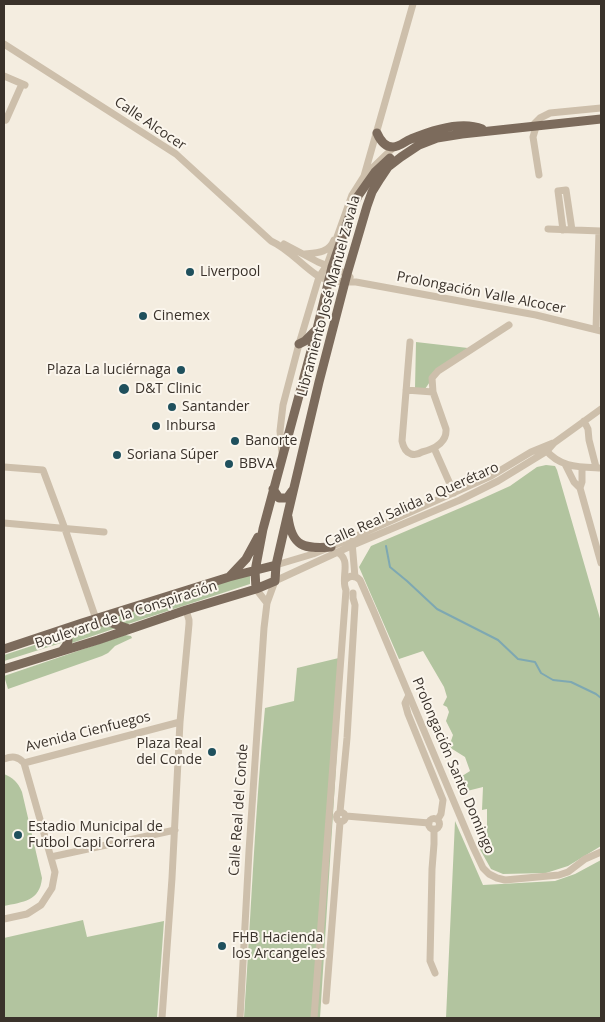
<!DOCTYPE html>
<meta charset="utf-8">
<style>
body{margin:0}
#map{position:relative;width:605px;height:1022px;overflow:hidden;background:#f4ede0;font-family:"Open Sans",sans-serif}
canvas{display:block}
.frame{position:absolute;inset:0;border:5px solid #3a322b;pointer-events:none}
</style>
<div id="map">
<canvas width="605" height="1022"></canvas>
<div class="frame"></div>
</div>
<script>
const ctx = document.querySelector('canvas').getContext('2d');
ctx.lineJoin = 'round';
function fill(path, color) { ctx.fillStyle = color; ctx.fill(path, 'evenodd'); }
function strokePath(path, color, width, dash) { ctx.strokeStyle = color; ctx.lineWidth = width; ctx.lineCap = dash ? 'butt' : 'round'; ctx.setLineDash(dash || []); ctx.stroke(path); }
function write(font, color, halo, rows, align = 'center') {
  ctx.font = font + ' "Open Sans",sans-serif'; ctx.lineWidth = 4; ctx.setLineDash([]); ctx.textBaseline = 'middle'; ctx.strokeStyle = halo; ctx.fillStyle = color; for (const [text, x, y, turn = 0] of rows) {
    ctx.save(); ctx.translate(x, y); ctx.rotate((+turn || 0) * Math.PI / 180); ctx.textAlign = isNaN(turn) ? turn : align; if (halo) ctx.strokeText(text, 0, 0); ctx.fillText(text, 0, 0); ctx.restore();
  }
}
fill(new Path2D(`
 M 416,342 L 468,348 L 440,367 L 425,389 L 415,388 Z
 M 546,465 L 555,466 L 557,470 L 601,622 L 601,846 L 568,866 L 546,873 L 503,874 L 491,869 L 477,844 L 487,840 L 487,809 L 482,810 L 483,787 L 463,792 L 459,778 L 470,771 L 465,757 L 449,747 L 453,735 L 446,721 L 449,712 L 447,707 L 443,705 L 447,697 L 444,687 L 423,651 L 399,659 L 359,567 L 371,546 L 479,500 L 510,486 L 537,467 Z
 M 250,574 L 250,584 L 125,625 L 117,620 L 112,618 Z
 M 101,625 L 119,627 L 69,644 L 66,632 Z
 M 125,635 L 131,636 L 132,638 L 115,646 L 108,653 L 102,656 L 8,689 L 4,676 Z
 M 59,637 L 62,639 L 61,643 L 4,661 L 4,655 Z
 M 343,657 L 320,1018 L 244,1018 C 251,915 255,811 265,708 L 294,701 L 297,668 Z
 M 4,774 C 13,778 18,782 22,792 L 42,878 C 40,901 23,902 4,906 Z
 M 455,821 L 483,885 L 555,881 L 575,874 L 601,860 L 601,1018 L 446,1018 Z
 M 83,920 L 87,937 L 164,921 L 157,1018 L 4,1018 L 4,938 Z`), '#b2c49f');
strokePath(new Path2D(`
 M 386,546 L 390,567 L 407,581 L 437,609 L 498,640 L 518,659 L 535,662 L 541,673 L 553,680 L 571,682 L 596,694 L 601,698`), '#7ea8b2', 2);
strokePath(new Path2D(`
 M 4,44 L 176,154 L 271,241 C 289,249 301,265 318,276 C 328,282 344,282 356,282 L 536,315 L 601,331
 M 4,76 L 25,85
 M 4,119 L 6,120 L 22,84
 M 534,124 L 540,118 L 550,113 L 601,108
 M 536,127 L 533,137 L 539,175
 M 364,176 L 413,4
 M 548,229 L 601,231
 M 563,230 L 558,191 L 566,190 L 572,230
 M 284,244 L 318,262 L 347,274 L 350,277
 M 305,254 C 317,253 329,253 334,240
 M 596,329 L 599,231
 M 410,342 L 402,441 C 403,446 405,452 411,454 C 415,455 419,454 422,452 C 434,449 447,443 446,429 L 433,392 L 432,378 L 438,371 L 509,325
 M 406,390 L 433,392
 M 584,421 L 588,429 L 589,440 L 596,467
 M 434,448 L 454,493
 M 545,449 C 560,468 579,467 601,468
 M 282,454 L 280,431 L 283,405 L 299,344 L 319,277 L 327,265 L 352,195 L 364,176 L 394,147
 M 565,464 L 574,482 L 580,488
 M 4,467 L 43,470 L 65,529 L 96,619
 M 582,467 L 582,482 L 580,488 L 601,563
 M 4,523 L 104,532
 M 352,542 L 355,577
 M 276,565 L 313,554 L 350,539 L 491,476 L 531,452 L 553,443
 M 345,580 C 350,575 355,575 360,580 L 374,612 L 473,847 L 483,868 L 489,874 L 497,878 L 505,880 L 559,875 L 568,872 L 585,859 L 601,852
 M 256,589 L 267,603
 M 409,695 L 405,703 L 408,714 L 443,800 L 441,814 L 438,819
 M 4,759 C 12,756 18,756 24,763 L 180,722
 M 340,812 L 347,738 L 355,605 L 353,598 L 353,593
 M336.5 817a4.5 4.5 0 1 1 9 0a4.5 4.5 0 1 1-9 0Z
 M 346,816 L 429,823
 M428.5 824a5.5 5.5 0 1 1 11 0a5.5 5.5 0 1 1-11 0Z
 M 434,829 L 434,844 L 432,869 L 430,961 L 435,973
 M 51,857 L 175,830
 M 4,919 L 27,914 L 41,905 L 52,888 L 55,872 L 24,763
 M 326,1001 L 340,822
 M 162,1018 L 172,878 L 180,722 L 189,624 L 189,620 L 186,610
 M 240,1018 L 249,851 L 264,628 L 267,603 L 275,581 L 353,545 L 460,500 L 498,481 L 547,451 L 554,443 L 601,409
 M 314,1018 L 346,590 C 340,579 353,558 336,552`), '#cdbfab', 7);
strokePath(new Path2D(`
 M 377,133 C 380,140 385,147 393,147 C 400,147 405,141 411,139 C 430,131 461,120 482,129
 M 299,344 L 305,341 L 315,331
 M 273,489 L 279,498 L 287,498 L 292,491
 M 288,517 C 292,547 304,549 331,547
 M 229,577 L 246,559 L 258,537
 M 256,589 L 255,571 L 263,529 L 317,329 L 332,267 L 344,232 L 352,209 L 358,196 L 375,172 L 390,158
 M 95,622 L 109,622 L 129,629
 M 59,631 C 71,636 70,642 62,651
 M 4,649 L 82,623 L 229,577 L 276,565
 M 4,669 L 98,640 L 186,610 L 256,589 L 275,581 L 276,565 L 288,513 L 319,382 L 347,274 L 367,206 L 372,192 L 380,179 L 388,167 L 401,157 L 419,145 L 437,138 L 462,134 L 601,119`), '#7c6b5c', 9);
for (const [x, y, r, color] of [
 [190,272,5,"#1f505d"],
 [143,316,5,"#1f505d"],
 [181,370,5,"#1f505d"],
 [124,389,6,"#1f505d"],
 [172,407,5,"#1f505d"],
 [156,426,5,"#1f505d"],
 [235,441,5,"#1f505d"],
 [117,455,5,"#1f505d"],
 [229,464,5,"#1f505d"],
 [212,752,5,"#1f505d"],
 [18,835,5,"#1f505d"],
 [222,946,5,"#1f505d"]
]) { const dot = new Path2D(); dot.arc(x, y, r, 0, 2 * Math.PI); ctx.fillStyle = color; ctx.fill(dot); strokePath(dot, '#fbf6ed', 2); }
write('14px', '#3a322b', '#fbf6ed', [
 ["Calle Alcocer",150,124,34],
 ["Prolongación Valle Alcocer",481,293,11],
 ["Libramiento José Manuel Zavala",329,296,-75],
 ["Calle Real Salida a Querétaro",412,505,-24],
 ["Boulevard de la Conspiración",126,615,-18],
 ["Avenida Cienfuegos",88,732,-14],
 ["Prolongación Santo Domingo",453,766,67],
 ["Calle Real del Conde",239,810,-86]
]);
write('14px', '#3a322b', '#fbf6ed', [
 ["Liverpool",200,272],
 ["Cinemex",153,316],
 ["Plaza La luciérnaga",171,370,"right"],
 ["D&T Clinic",135,389],
 ["Santander",182,407],
 ["Inbursa",166,426],
 ["Banorte",245,441],
 ["Soriana Súper",127,455],
 ["BBVA",239,464],
 ["Plaza Real",202,744,"right"],
 ["del Conde",202,760,"right"],
 ["Estadio Municipal de",28,827],
 ["Futbol Capi Correra",28,843],
 ["FHB Hacienda",232,938],
 ["los Arcangeles",232,954]
], 'left');
</script>
